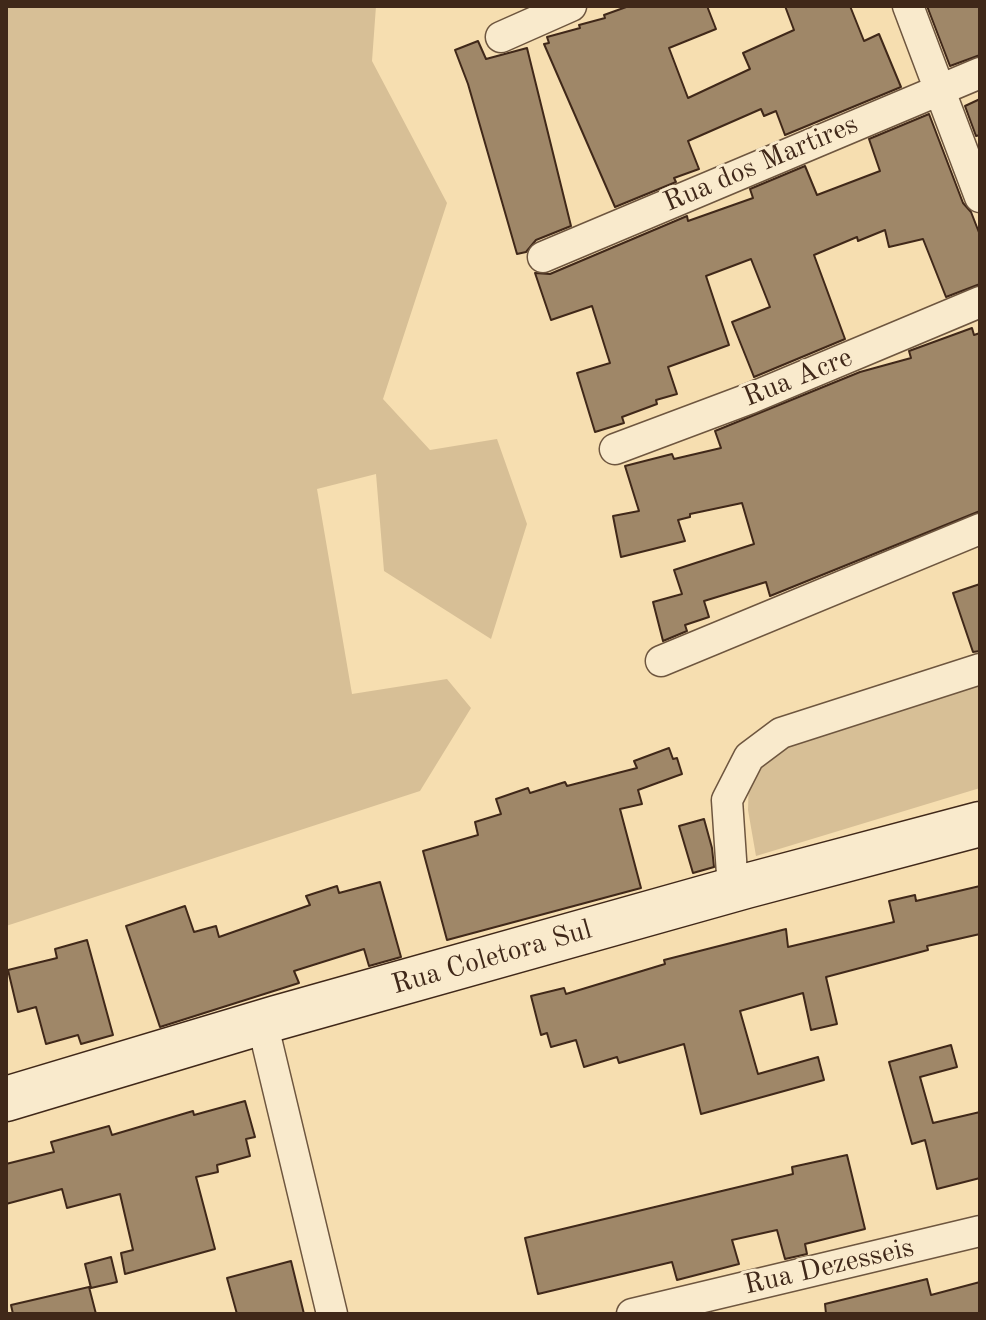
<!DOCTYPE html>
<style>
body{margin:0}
#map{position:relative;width:986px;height:1320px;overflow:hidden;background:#f6deb0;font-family:"Old Standard TT",serif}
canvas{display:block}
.frame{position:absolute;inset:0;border:8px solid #402819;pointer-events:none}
</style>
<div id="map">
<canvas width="986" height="1320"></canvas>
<div class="frame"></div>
</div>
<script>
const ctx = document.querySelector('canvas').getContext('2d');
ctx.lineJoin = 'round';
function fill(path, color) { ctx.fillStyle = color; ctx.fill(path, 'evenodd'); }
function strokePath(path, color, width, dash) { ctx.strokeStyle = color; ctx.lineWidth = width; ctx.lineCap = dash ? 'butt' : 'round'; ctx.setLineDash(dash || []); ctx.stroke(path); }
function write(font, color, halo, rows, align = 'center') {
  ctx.font = font + ' "Old Standard TT",serif'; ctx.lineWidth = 6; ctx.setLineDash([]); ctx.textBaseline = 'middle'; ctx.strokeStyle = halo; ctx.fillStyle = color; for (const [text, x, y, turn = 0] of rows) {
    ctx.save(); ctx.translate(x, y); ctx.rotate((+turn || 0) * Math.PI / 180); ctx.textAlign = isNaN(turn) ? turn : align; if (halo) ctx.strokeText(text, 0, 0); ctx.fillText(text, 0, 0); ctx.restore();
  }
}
fill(new Path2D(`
 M 6,6 L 376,6 L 372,61 L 447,203 L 383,399 L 430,450 L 497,439 L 527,524 L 491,639 L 384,571 L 376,474 L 317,489 L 352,694 L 447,679 L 471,708 L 420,791 L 6,926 Z
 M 980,684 L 980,788 L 756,856 L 748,810 L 749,774 L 777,749 Z`), '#d7bf96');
const building = new Path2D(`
 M 629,6 L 707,6 L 716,29 L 669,48 L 688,98 L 750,69 L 743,53 L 794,30 L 785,6 L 850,6 L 864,41 L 879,34 L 901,87 L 785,135 L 776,111 L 764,116 L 761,109 L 688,141 L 699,169 L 674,178 L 676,182 L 615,207 L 544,44 L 549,43 L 547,37 L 580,28 L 579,25 L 605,18 L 604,15 Z
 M 927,6 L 980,6 L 980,55 L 950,66 Z
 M 478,41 L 486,59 L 527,48 L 571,226 L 536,240 L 526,252 L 517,254 L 468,84 L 455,50 Z
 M 980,99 L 980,135 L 976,136 L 965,106 Z
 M 929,114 L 963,203 L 971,212 L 980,235 L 980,284 L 946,297 L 923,239 L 889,247 L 885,230 L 858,241 L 857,237 L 814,255 L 845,339 L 754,377 L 732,322 L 770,307 L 751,259 L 706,276 L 729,345 L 668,367 L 677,394 L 656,400 L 657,404 L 622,417 L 624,423 L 595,432 L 577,373 L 610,363 L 592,306 L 551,320 L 535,273 L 550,274 L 687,216 L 688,221 L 753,198 L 750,189 L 805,166 L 817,195 L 880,171 L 869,139 Z
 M 972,328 L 974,335 L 980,333 L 980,511 L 770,596 L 766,582 L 704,601 L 709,617 L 685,625 L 687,631 L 663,641 L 653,602 L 682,594 L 674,570 L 754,544 L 742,503 L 690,514 L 690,517 L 678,520 L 685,541 L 621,557 L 613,516 L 639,511 L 625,466 L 672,454 L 674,459 L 721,448 L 715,431 L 860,372 L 911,358 L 909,351 Z
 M 980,584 L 980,651 L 973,652 L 953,593 Z
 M 669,748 L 673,759 L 677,758 L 682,774 L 638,790 L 642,804 L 620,809 L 641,888 L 447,940 L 423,851 L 478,835 L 475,822 L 501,814 L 496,799 L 528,788 L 530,793 L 565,782 L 567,786 L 637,768 L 634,761 Z
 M 704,819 L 712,848 L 714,867 L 693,873 L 679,826 Z
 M 380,882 L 401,957 L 369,966 L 364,949 L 294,971 L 299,983 L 160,1027 L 126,926 L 185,906 L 194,932 L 216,926 L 219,937 L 310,905 L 306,896 L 337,886 L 339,893 Z
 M 980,886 L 980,934 L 927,946 L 928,950 L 826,977 L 837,1024 L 811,1030 L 803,993 L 740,1011 L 758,1074 L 818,1057 L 824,1080 L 701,1114 L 684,1044 L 619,1063 L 617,1057 L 584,1067 L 576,1040 L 551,1047 L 547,1033 L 541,1035 L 531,996 L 564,988 L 566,994 L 665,964 L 664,960 L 786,929 L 788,947 L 894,922 L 889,901 L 915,895 L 916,901 Z
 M 87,940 L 113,1035 L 81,1044 L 78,1035 L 46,1044 L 36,1007 L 18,1012 L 8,970 L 57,958 L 55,949 Z
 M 951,1045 L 957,1067 L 920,1077 L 933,1123 L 980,1112 L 980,1178 L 937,1189 L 925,1140 L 912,1144 L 889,1062 Z
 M 245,1101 L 255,1137 L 246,1139 L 250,1156 L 217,1165 L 218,1172 L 196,1177 L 215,1249 L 125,1274 L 121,1253 L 133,1250 L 120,1194 L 67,1208 L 62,1189 L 6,1204 L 6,1164 L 54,1152 L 51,1142 L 109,1126 L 112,1135 L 193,1111 L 194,1115 Z
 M 847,1155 L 865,1229 L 805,1244 L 807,1254 L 785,1259 L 777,1230 L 732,1240 L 739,1264 L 677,1280 L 672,1262 L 538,1294 L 525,1238 L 793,1174 L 792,1167 Z
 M 111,1257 L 117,1282 L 91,1288 L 85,1264 Z
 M 291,1261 L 304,1314 L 237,1314 L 227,1278 Z
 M 927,1279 L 931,1295 L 980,1282 L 980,1314 L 826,1314 L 825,1304 Z
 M 89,1287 L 96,1314 L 13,1314 L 11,1305 Z`);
fill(building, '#9f8768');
strokePath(building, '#402819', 2);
const street = new Path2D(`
 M 908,6 L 980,197
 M 501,37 L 571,6
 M 543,257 L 980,73
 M 615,449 L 751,398 L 980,302
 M 661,661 L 980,529
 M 733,889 L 727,800 L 749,757 L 781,733 L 980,669
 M 262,1022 L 332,1314
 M 632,1314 L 980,1231`);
const secondary = new Path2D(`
 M 6,1099 L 276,1018 L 746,886 L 980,824`);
strokePath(street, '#6e563f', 33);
strokePath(secondary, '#402819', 47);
strokePath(street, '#f9eacc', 30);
strokePath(secondary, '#f9eacc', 44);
write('28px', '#402819', '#f9eacc', [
 ["Rua dos Martires",761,164,-23],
 ["Rua Acre",798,378,-22],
 ["Rua Coletora Sul",492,958,-16],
 ["Rua Dezesseis",829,1267,-13]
]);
</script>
